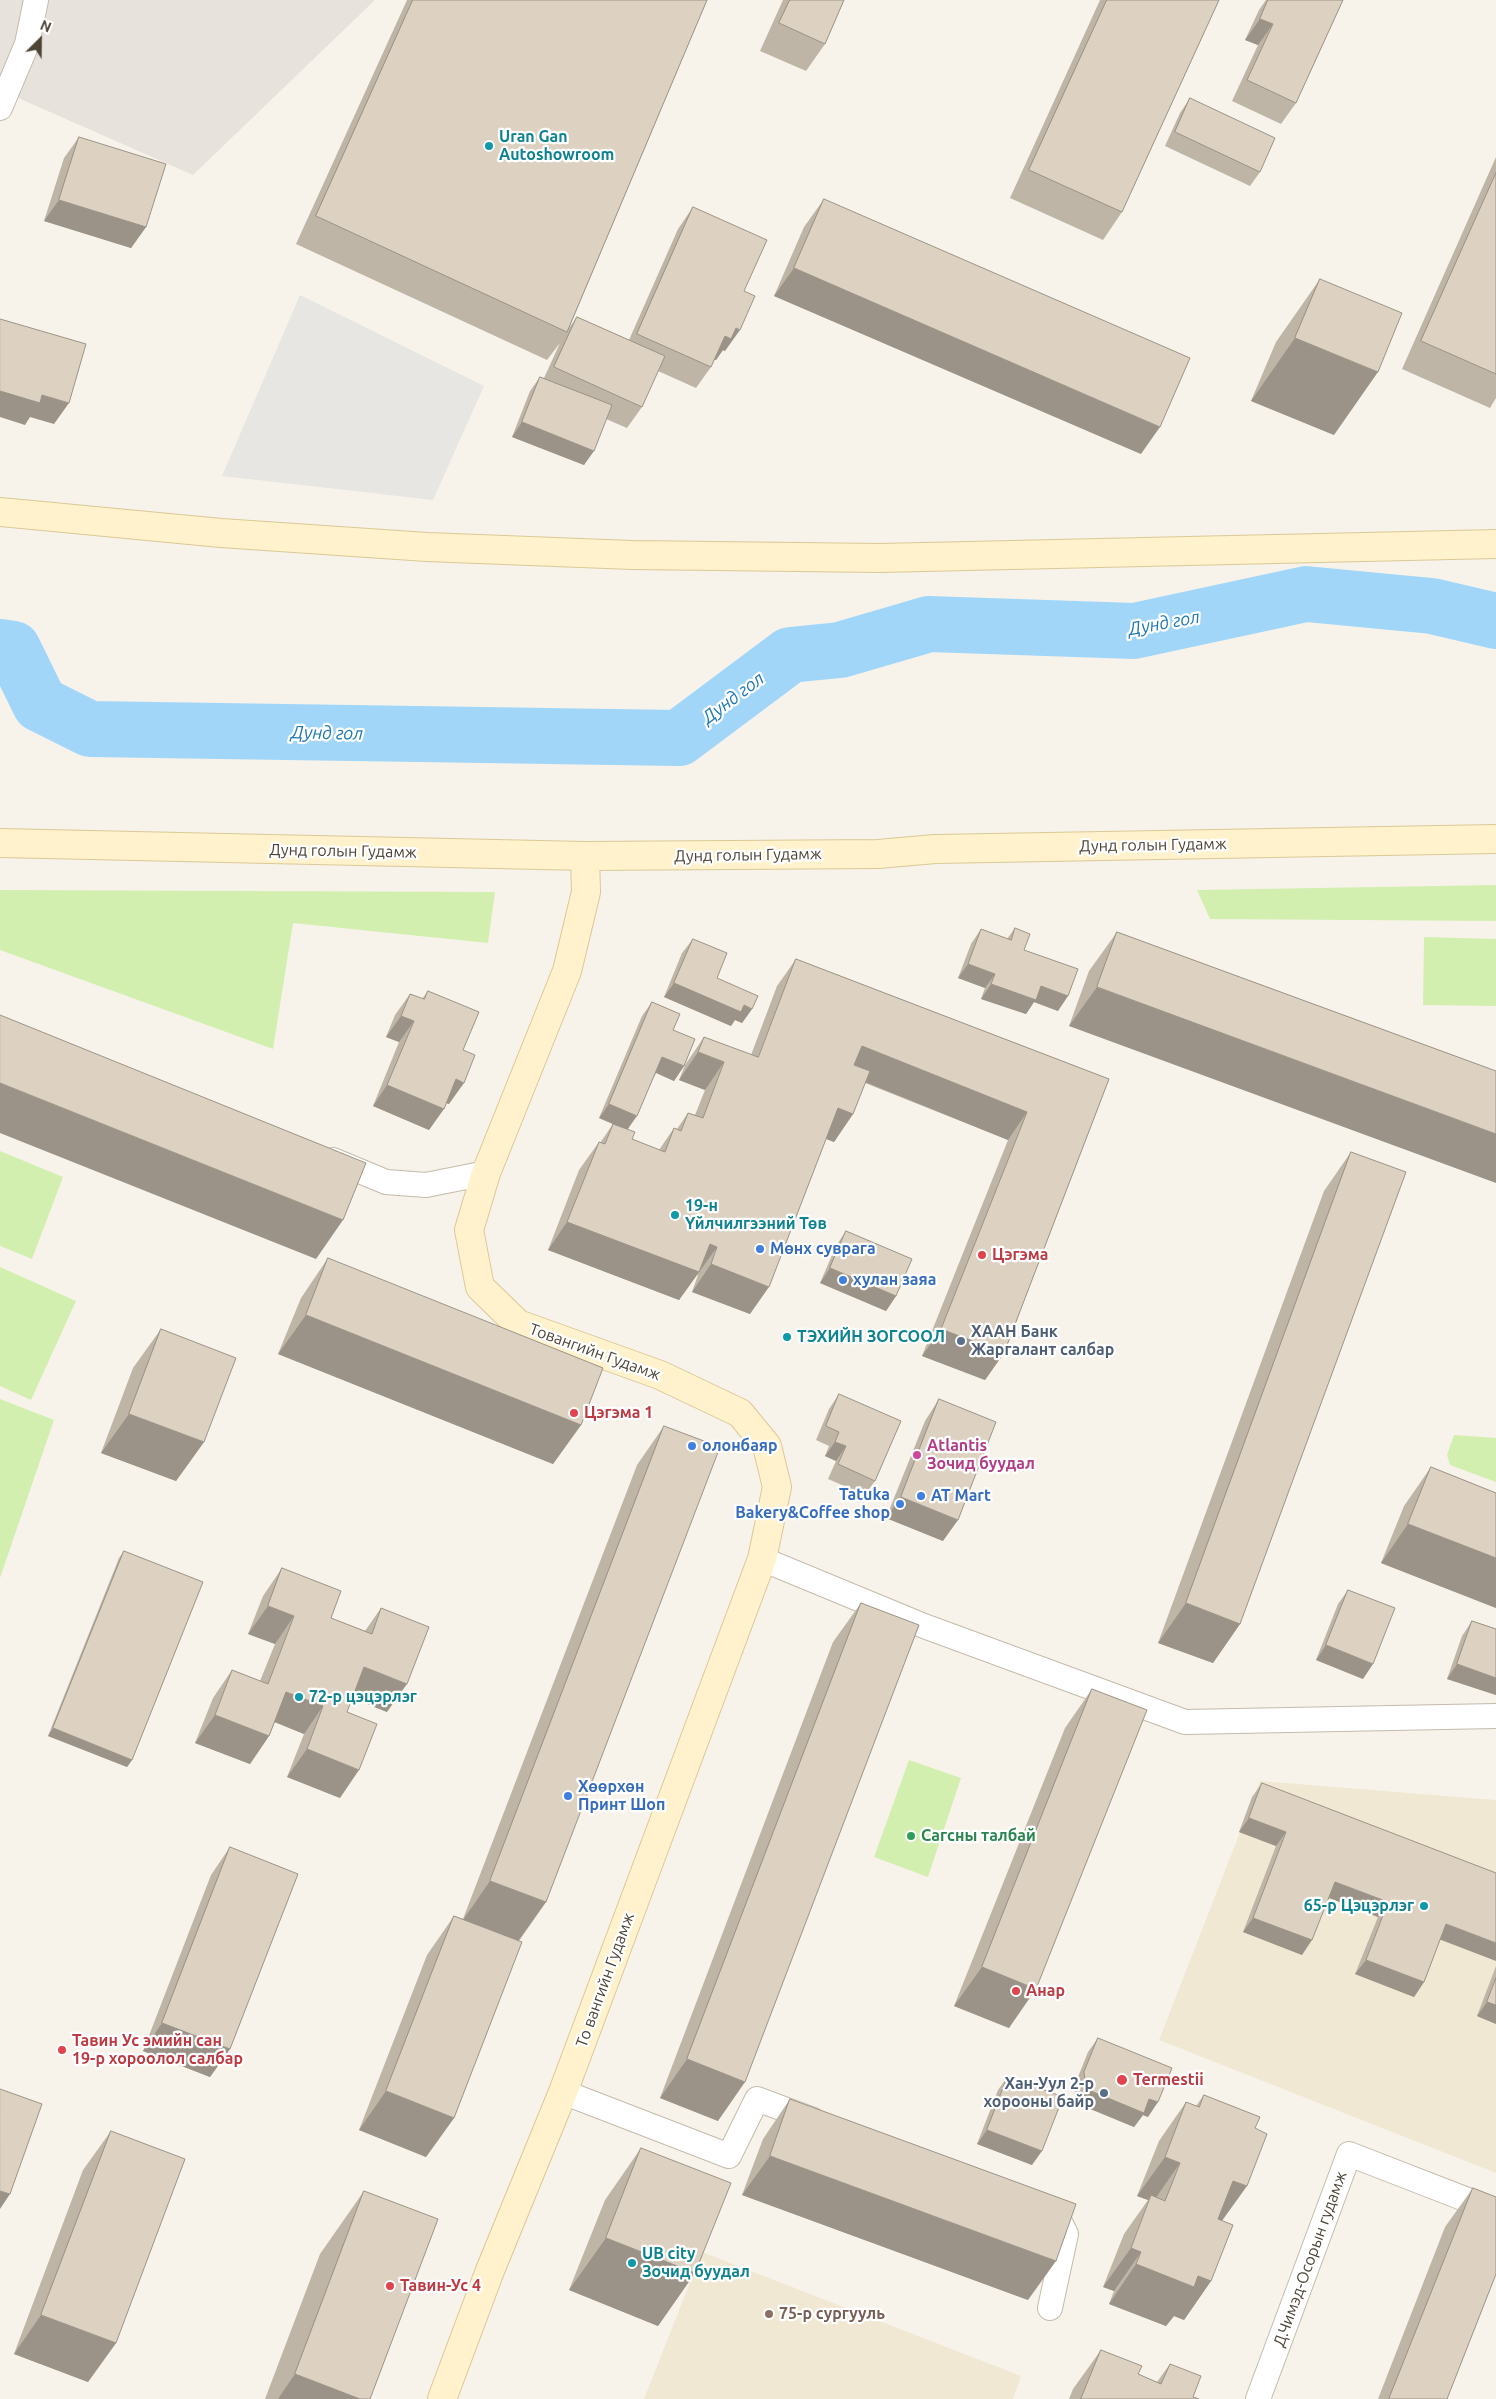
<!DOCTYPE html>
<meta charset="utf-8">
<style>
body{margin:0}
#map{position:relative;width:1496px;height:2399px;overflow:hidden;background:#f7f3eb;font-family:Ubuntu,sans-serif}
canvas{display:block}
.north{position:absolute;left:15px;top:15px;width:50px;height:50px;-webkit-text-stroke:4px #fff;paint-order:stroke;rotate:23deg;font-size:14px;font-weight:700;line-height:20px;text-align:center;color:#4c4437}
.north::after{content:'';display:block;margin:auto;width:18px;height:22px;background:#4c4437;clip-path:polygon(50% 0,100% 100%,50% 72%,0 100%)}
</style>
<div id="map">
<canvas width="1496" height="2399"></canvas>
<div class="north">N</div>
</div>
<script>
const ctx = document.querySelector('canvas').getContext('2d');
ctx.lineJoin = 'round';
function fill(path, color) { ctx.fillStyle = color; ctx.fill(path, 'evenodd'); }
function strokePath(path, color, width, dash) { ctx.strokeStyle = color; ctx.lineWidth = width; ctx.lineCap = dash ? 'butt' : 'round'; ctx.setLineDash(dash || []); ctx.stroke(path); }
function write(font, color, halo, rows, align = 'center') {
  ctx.font = font + ' Ubuntu,sans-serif'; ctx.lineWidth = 4.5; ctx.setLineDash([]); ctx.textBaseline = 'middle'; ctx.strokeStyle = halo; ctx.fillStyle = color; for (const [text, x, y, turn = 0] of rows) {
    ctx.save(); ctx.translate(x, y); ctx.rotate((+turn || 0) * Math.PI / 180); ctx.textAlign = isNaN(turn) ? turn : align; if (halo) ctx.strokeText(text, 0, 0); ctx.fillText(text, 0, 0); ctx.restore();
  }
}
fill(new Path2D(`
 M 0,0 L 375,0 L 193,175 L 0,90 Z`), '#e7e2dc');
fill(new Path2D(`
 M 1260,1781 L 1496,1800 L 1496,2173 L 1159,2040 Z
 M 702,2252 L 1021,2376 L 1013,2399 L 644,2399 Z`), '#f1e8d3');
fill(new Path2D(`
 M 1496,885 L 1496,921 L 1210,919 L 1197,890 Z
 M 0,890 L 495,892 L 488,943 L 293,923 L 273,1049 L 0,950 Z
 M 1424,937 L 1496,939 L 1496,1006 L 1423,1005 Z
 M 0,1151 L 63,1177 L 32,1259 L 0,1246 Z
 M 0,1267 L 76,1301 L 31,1400 L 0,1386 Z
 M 0,1399 L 54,1420 L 0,1578 Z
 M 1454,1435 L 1496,1438 L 1496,1482 L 1450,1465 L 1447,1455 Z
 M 909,1760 L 961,1778 L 928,1877 L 874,1857 Z`), '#d3efaf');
fill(new Path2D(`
 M 300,295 L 484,386 L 433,500 L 222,476 Z`), '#e8e6e2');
strokePath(new Path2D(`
 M 0,647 L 13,649 L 40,704 L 90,729 L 679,738 L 790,655 L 840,650 L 929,624 L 1134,631 L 1306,594 L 1432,606 L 1496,621`), '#a2d6f9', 56);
const street = new Path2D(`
 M 0,108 L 27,44 L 36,0
 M 333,1160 L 386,1182 L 426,1185 L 486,1173
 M 762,1559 L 924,1626 L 1185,1722 L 1496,1716
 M 563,2092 L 729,2156 L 757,2099 L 813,2120
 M 1045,2209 L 1055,2212 L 1066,2234 L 1050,2308
 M 1258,2399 L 1349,2154 L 1496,2211`);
const secondary = new Path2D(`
 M 0,512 L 221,533 L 427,547 L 632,555 L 880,558 L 1496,544
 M 0,843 L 585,856 L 878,854 L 935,849 L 1496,839
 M 442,2399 L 489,2273 L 563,2092 L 762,1559 L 777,1487 L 767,1446 L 740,1413 L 660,1375 L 518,1324 L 480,1287 L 469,1230 L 486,1173 L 567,971 L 586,892 L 585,856`);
strokePath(street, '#c4bbac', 26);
strokePath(secondary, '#dcc896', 30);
strokePath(street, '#fff', 24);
strokePath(secondary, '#fff2cc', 28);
fill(new Path2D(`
 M 407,0 L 707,0 L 569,328 L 577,317 L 629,340 L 678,229 L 693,207 L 744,291 L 725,351 L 723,350 L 716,360 L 714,360 L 711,367 L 696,388 L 658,371 L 642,407 L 627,428 L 606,419 L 584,465 L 512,437 L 530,391 L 540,377 L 544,378 L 560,343 L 547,360 L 296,244 Z
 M 783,0 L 844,0 L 825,44 L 806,71 L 760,51 Z
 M 1100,0 L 1219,0 L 1122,212 L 1103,240 L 1010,198 Z
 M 1266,0 L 1343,0 L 1296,103 L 1281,124 L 1232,101 L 1258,45 L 1245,40 L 1259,10 Z
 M 1190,98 L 1260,172 L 1250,186 L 1165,146 L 1180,113 Z
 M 79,137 L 146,227 L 131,248 L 44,221 L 64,158 Z
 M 1496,157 L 1496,398 L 1490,408 L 1402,369 Z
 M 824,199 L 1141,454 L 774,296 L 804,227 Z
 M 1320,279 L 1334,435 L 1251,401 L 1276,342 Z
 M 1015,928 L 1024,950 L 1058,1011 L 1034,1002 L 1026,1014 L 981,999 L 985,988 L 958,978 L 971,944 L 981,929 L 1007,939 Z
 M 1117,932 L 1496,1071 L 1069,1026 L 1089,971 Z
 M 693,939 L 717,978 L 752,1009 L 742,1023 L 735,1020 L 731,1026 L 664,997 L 682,953 Z
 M 796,959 L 1109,1079 L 1004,1353 L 985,1380 L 922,1356 L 1008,1140 L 865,1083 L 853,1114 L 834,1142 L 826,1139 L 750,1314 L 692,1292 L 698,1275 L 697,1275 L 679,1300 L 548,1250 L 579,1170 L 599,1142 L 600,1143 L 613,1124 L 599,1118 L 642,1016 L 652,1002 L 673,1030 L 684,1066 L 674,1081 L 656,1073 L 628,1129 L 632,1139 L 659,1150 L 674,1128 L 677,1129 L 688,1113 L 695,1115 L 705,1090 L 679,1080 L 685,1065 L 704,1037 L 751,1055 L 777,986 Z
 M 428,991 L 463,1050 L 449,1104 L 446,1103 L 429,1130 L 373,1106 L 399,1042 L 386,1037 L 395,1015 L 410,994 L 422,999 Z
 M 1351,1152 L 1240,1624 L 1213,1663 L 1158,1643 L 1324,1191 Z
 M 846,1231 L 896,1296 L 886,1311 L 820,1283 L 836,1246 Z
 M 328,1258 L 581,1425 L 553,1464 L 278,1354 L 301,1298 Z
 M 161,1329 L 204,1442 L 176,1481 L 101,1453 L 133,1368 Z
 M 839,1394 L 875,1481 L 865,1495 L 828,1479 L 836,1461 L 825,1456 L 829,1446 L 816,1440 L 829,1409 Z
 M 939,1399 L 943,1541 L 886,1518 L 925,1421 Z
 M 664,1426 L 546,1902 L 519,1941 L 454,2118 L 426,2157 L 359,2130 L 427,1955 L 454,1916 L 463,1919 L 637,1465 Z
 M 1431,1467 L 1496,1493 L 1496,1608 L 1381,1563 L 1404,1506 Z
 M 124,1551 L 132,1760 L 127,1767 L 48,1736 L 119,1558 Z
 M 282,1568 L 331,1618 L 365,1631 L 381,1608 L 387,1712 L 352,1698 L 347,1712 L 340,1798 L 287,1777 L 304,1734 L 275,1722 L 269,1736 L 250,1764 L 195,1743 L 213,1698 L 232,1670 L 260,1681 L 275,1644 L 248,1634 L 263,1596 Z
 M 1348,1590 L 1363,1679 L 1316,1660 L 1338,1604 Z
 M 861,1603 L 718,2121 L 660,2098 L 833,1642 Z
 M 1472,1621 L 1496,1629 L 1496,1695 L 1447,1679 L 1462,1636 Z
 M 1092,1689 L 1009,2028 L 954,2006 L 1065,1728 Z
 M 1262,1783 L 1440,1940 L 1424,1982 L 1414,1997 L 1355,1974 L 1378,1917 L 1328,1897 L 1302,1955 L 1243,1932 L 1276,1846 L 1239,1832 L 1252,1797 Z
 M 230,1847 L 230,2049 L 210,2077 L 143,2051 L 211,1875 Z
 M 1496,1966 L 1496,2024 L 1477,2016 Z
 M 1098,2038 L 1148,2117 L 1143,2115 L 1134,2127 L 1076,2103 L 1074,2087 L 1088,2052 Z
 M 1008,2076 L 1032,2165 L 977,2144 L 998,2090 Z
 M 1204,2095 L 1255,2128 L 1222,2220 L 1211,2281 L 1184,2320 L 1174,2316 L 1166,2326 L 1109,2304 L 1114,2291 L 1103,2287 L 1124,2234 L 1148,2200 L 1137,2196 L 1159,2141 L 1186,2102 L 1196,2106 Z
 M 790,2099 L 1028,2300 L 742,2195 L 763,2139 Z
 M 111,2131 L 116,2343 L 88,2382 L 14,2354 L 83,2170 Z
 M 641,2148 L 695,2273 L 658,2326 L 569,2290 L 605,2200 Z
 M 1473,2188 L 1447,2399 L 1378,2399 L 1445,2227 Z
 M 364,2191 L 370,2399 L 265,2399 L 320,2254 Z
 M 1101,2350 L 1138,2374 L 1157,2382 L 1170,2364 L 1193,2397 L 1199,2399 L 1069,2399 L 1073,2389 Z`), '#beb5a6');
fill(new Path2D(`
 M 1260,19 L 1273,24 L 1258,45 L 1245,40 Z
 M 59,200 L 146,227 L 131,248 L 44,221 Z
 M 794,268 L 1160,427 L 1141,454 L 774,296 Z
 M 736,328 L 740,330 L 725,351 L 723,350 L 716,360 L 710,358 L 725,336 Z
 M 1295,338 L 1378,372 L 1334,435 L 1251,401 Z
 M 0,391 L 42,395 L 69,403 L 54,424 L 30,417 L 25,425 L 0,417 Z
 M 522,422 L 594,451 L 584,465 L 512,437 Z
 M 968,964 L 995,974 L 985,988 L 958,978 Z
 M 674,983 L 744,1005 L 752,1009 L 742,1023 L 735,1020 L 731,1026 L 664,997 Z
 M 991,984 L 1041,986 L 1068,996 L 1058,1011 L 1034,1002 L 1026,1014 L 981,999 Z
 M 1097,987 L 1496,1134 L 1496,1183 L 1069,1026 Z
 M 401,1016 L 414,1021 L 399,1042 L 386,1037 Z
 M 862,1046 L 1027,1112 L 1008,1140 L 843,1073 Z
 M 698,1052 L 724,1062 L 705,1090 L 679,1080 Z
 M 662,1057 L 684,1066 L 674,1081 L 652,1071 Z
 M 456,1079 L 464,1083 L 449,1104 L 441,1101 Z
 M 0,1083 L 343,1220 L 316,1259 L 0,1133 Z
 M 387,1085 L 444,1109 L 429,1130 L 373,1106 Z
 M 609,1104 L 637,1116 L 627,1130 L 599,1118 Z
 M 838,1108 L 853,1114 L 834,1142 L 819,1136 Z
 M 567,1222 L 710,1244 L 717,1247 L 679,1300 L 548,1250 Z
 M 711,1264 L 769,1287 L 750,1314 L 692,1292 Z
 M 830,1268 L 896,1296 L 886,1311 L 820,1283 Z
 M 306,1315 L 581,1425 L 553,1464 L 278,1354 Z
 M 941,1329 L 1004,1353 L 985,1380 L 922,1356 Z
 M 129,1414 L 204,1442 L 176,1481 L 101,1453 Z
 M 835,1442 L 846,1446 L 836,1461 L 825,1456 Z
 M 901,1497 L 958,1520 L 943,1541 L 886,1518 Z
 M 1408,1524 L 1496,1558 L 1496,1608 L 1381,1563 Z
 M 1186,1603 L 1240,1624 L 1213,1663 L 1158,1643 Z
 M 268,1606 L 294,1616 L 275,1644 L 248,1634 Z
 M 1326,1645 L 1373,1664 L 1363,1679 L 1316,1660 Z
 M 1457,1664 L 1496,1678 L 1496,1695 L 1447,1679 Z
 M 364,1667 L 407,1684 L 387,1712 L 345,1695 Z
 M 286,1692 L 323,1706 L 304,1734 L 267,1719 Z
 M 215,1715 L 269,1736 L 250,1764 L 195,1743 Z
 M 53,1728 L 132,1760 L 127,1767 L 48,1736 Z
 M 307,1749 L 359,1770 L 340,1798 L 287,1777 Z
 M 1249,1818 L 1286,1832 L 1276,1846 L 1239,1832 Z
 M 490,1881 L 546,1902 L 518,1941 L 463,1920 Z
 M 1335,1882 L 1388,1902 L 1378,1917 L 1324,1896 Z
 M 1253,1918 L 1312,1940 L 1302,1955 L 1243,1932 Z
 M 1446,1924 L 1496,1943 L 1496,1961 L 1436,1938 Z
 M 1366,1960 L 1424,1982 L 1414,1997 L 1355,1974 Z
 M 982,1967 L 1036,1989 L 1009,2028 L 954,2006 Z
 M 1487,2002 L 1496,2005 L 1496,2024 L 1477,2016 Z
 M 162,2023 L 230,2049 L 210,2077 L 143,2051 Z
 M 687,2059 L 745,2082 L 718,2121 L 660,2098 Z
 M 1086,2089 L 1149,2099 L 1158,2102 L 1148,2117 L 1143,2115 L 1134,2127 L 1076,2103 Z
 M 386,2091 L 454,2118 L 426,2157 L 359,2130 Z
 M 987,2130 L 1042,2151 L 1032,2165 L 977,2144 Z
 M 770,2156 L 1056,2261 L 1028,2300 L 742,2195 Z
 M 1165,2157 L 1180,2163 L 1153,2202 L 1151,2195 L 1148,2200 L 1137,2196 Z
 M 1233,2181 L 1247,2186 L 1219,2225 L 1206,2220 Z
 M 0,2191 L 10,2194 L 0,2209 Z
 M 606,2238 L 695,2273 L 658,2326 L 569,2290 Z
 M 1131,2248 L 1141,2252 L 1114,2291 L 1103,2287 Z
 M 1136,2264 L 1198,2276 L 1211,2281 L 1184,2320 L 1174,2316 L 1166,2326 L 1109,2304 Z
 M 41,2315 L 116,2343 L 88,2382 L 14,2354 Z
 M 295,2374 L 360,2399 L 278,2399 Z`), '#9b9387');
const building = new Path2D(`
 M 413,0 L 707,0 L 567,332 L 316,216 Z
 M 790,0 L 844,0 L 825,44 L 779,23 Z
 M 1107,0 L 1219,0 L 1122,212 L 1029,170 Z
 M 1268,0 L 1343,0 L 1296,103 L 1247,80 L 1273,24 L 1260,19 Z
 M 1190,98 L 1275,138 L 1260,172 L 1175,132 Z
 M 79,137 L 166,164 L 146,227 L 59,200 Z
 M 1496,173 L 1496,374 L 1421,341 Z
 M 824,199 L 1190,358 L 1160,427 L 794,268 Z
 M 693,207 L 767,240 L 744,291 L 755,296 L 740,330 L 736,328 L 731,339 L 725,336 L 711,367 L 637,334 Z
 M 1320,279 L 1402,313 L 1378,372 L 1295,338 Z
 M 577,317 L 665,356 L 642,407 L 554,367 Z
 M 0,319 L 86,344 L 69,403 L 42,395 L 40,403 L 0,391 Z
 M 540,377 L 612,405 L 594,451 L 522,422 Z
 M 1015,928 L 1030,934 L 1024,950 L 1078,969 L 1068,996 L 1041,986 L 1036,1000 L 991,984 L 995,974 L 968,964 L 981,929 L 1011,940 Z
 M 1117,932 L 1496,1071 L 1496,1134 L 1097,987 Z
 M 693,939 L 727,953 L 717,978 L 758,996 L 752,1009 L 744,1005 L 741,1012 L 674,983 Z
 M 796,959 L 1109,1079 L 1004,1353 L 941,1329 L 1027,1112 L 862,1046 L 854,1065 L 870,1071 L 853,1114 L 838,1108 L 769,1287 L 711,1264 L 717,1247 L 710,1244 L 699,1272 L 567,1222 L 599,1142 L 605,1144 L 613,1124 L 635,1132 L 632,1139 L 665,1152 L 674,1128 L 681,1131 L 688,1113 L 703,1118 L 724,1062 L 698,1052 L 704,1037 L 758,1057 Z
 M 428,991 L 479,1012 L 463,1050 L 475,1055 L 464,1083 L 456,1079 L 444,1109 L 387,1085 L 414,1021 L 401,1016 L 410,994 L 424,999 Z
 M 652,1002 L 680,1014 L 673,1030 L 695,1039 L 684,1066 L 662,1057 L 637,1116 L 609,1104 Z
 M 0,1015 L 366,1163 L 343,1220 L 0,1083 Z
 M 1351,1152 L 1406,1172 L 1240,1624 L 1186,1603 Z
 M 846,1231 L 912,1259 L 896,1296 L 830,1268 Z
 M 328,1258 L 603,1368 L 581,1425 L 306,1315 Z
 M 161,1329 L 236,1358 L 204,1442 L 129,1414 Z
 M 839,1394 L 901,1421 L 875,1481 L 838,1464 L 846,1446 L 835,1442 L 839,1432 L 826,1426 Z
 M 939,1399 L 996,1422 L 958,1520 L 901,1497 Z
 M 664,1426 L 720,1447 L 546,1902 L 490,1881 Z
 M 1431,1467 L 1496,1493 L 1496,1558 L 1408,1524 Z
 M 124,1551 L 203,1582 L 132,1760 L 53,1728 Z
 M 282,1568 L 341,1591 L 331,1618 L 372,1634 L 381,1608 L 429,1627 L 407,1684 L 364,1667 L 347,1712 L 377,1724 L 359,1770 L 307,1749 L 323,1706 L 286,1692 L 269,1736 L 215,1715 L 232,1670 L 268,1684 L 294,1616 L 268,1606 Z
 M 1348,1590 L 1395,1608 L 1373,1664 L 1326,1645 Z
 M 861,1603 L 919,1625 L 745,2082 L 687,2059 Z
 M 1472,1621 L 1496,1629 L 1496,1678 L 1457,1664 Z
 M 1092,1689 L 1147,1710 L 1036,1989 L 982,1967 Z
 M 1262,1783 L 1496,1873 L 1496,1943 L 1446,1924 L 1424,1982 L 1366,1960 L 1388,1902 L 1335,1882 L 1312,1940 L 1253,1918 L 1286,1832 L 1249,1818 Z
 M 230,1847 L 298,1874 L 230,2049 L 162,2023 Z
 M 454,1916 L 522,1942 L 454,2118 L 386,2091 Z
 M 1496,1978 L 1496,2005 L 1487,2002 Z
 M 1098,2038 L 1172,2068 L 1158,2102 L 1149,2099 L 1144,2113 L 1086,2089 L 1084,2072 Z
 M 1008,2076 L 1063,2097 L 1042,2151 L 987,2130 Z
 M 0,2089 L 42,2104 L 10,2194 L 0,2191 Z
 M 1204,2095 L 1260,2117 L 1255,2128 L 1267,2134 L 1247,2186 L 1233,2181 L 1218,2219 L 1233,2225 L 1211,2281 L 1198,2276 L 1194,2287 L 1136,2264 L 1141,2252 L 1131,2248 L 1151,2195 L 1165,2201 L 1180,2163 L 1165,2157 L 1186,2102 L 1199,2107 Z
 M 790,2099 L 1076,2204 L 1056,2261 L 770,2156 Z
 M 111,2131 L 185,2159 L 116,2343 L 41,2315 Z
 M 641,2148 L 731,2183 L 695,2273 L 606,2238 Z
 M 1473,2188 L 1496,2197 L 1496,2274 L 1447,2399 L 1389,2399 Z
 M 364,2191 L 438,2219 L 370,2399 L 360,2399 L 295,2374 Z
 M 1101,2350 L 1142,2366 L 1138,2374 L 1161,2384 L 1170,2364 L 1201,2376 L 1193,2397 L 1199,2399 L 1081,2399 Z`);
fill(building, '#ddd2c1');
strokePath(building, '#9b9387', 1);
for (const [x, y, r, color] of [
 [489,146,5,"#0f9aa8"],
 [675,1215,5,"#0f9aa8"],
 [760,1249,5,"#3f7fe0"],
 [982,1255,5,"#e0444e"],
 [843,1280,5,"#3f7fe0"],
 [787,1337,5,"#0f9aa8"],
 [961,1341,5,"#5c6f8a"],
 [574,1413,5,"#e0444e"],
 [692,1446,5,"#3f7fe0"],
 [917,1455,5,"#d1479c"],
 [921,1496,5,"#3f7fe0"],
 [900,1504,5,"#3f7fe0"],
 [299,1697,5,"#0f9aa8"],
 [568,1796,5,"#3f7fe0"],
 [911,1836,5,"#2e9e5b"],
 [1424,1906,5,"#0f9aa8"],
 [1016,1991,5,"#e0444e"],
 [62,2050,5,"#e0444e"],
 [1122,2080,6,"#e0444e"],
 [1104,2093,5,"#5c6f8a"],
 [632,2263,5,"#0f9aa8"],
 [390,2286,5,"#e0444e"],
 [769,2314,5,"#8d6e63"]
]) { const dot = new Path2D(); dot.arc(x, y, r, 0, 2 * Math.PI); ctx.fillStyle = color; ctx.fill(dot); strokePath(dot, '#fff', 2); }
write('bold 16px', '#0d838f', '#fff', [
 ["Uran Gan",499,137],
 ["Autoshowroom",499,155],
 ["19-н",685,1206],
 ["Үйлчилгээний Төв",685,1224],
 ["ТЭХИЙН ЗОГСООЛ",797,1337],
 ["72-р цэцэрлэг",309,1697],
 ["65-р Цэцэрлэг",1414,1906,"right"],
 ["UB city",642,2254],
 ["Зочид буудал",642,2272]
], 'left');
write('16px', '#4c4437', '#fff', [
 ["Дунд голын Гудамж",1153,845,-1],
 ["Дунд голын Гудамж",343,851,1],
 ["Дунд голын Гудамж",748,855,-1],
 ["Товангийн Гудамж",595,1352,20],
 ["То вангийн Гудамж",605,1980,-70],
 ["Д.Чимэд-Осорын гудамж",1310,2259,-70]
]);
write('bold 16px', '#366cbe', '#fff', [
 ["Мөнх суврага",770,1249],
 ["хулан заяа",853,1280],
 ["олонбаяр",702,1446],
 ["Tatuka",890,1495,"right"],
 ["Bakery&Coffee shop",890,1513,"right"],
 ["AT Mart",931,1496],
 ["Хөөрхөн",578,1787],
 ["Принт Шоп",578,1805]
], 'left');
write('bold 16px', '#be3a42', '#fff', [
 ["Цэгэма",992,1255],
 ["Цэгэма 1",584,1413],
 ["Анар",1026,1991],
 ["Тавин Ус эмийн сан",72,2041],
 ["19-р хороолол салбар",72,2059],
 ["Termestii",1133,2080],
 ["Тавин-Ус 4",400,2286]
], 'left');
write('bold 16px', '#4e5e75', '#fff', [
 ["ХААН Банк",971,1332],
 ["Жаргалант салбар",971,1350],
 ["Хан-Уул 2-р",1094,2084,"right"],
 ["хорооны байр",1094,2102,"right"]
], 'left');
write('bold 16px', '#b23c85', '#fff', [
 ["Atlantis",927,1446],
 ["Зочид буудал",927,1464]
], 'left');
write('bold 16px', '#27864d', '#fff', [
 ["Сагсны талбай",921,1836]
], 'left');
write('bold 16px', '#785e54', '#fff', [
 ["75-р сургууль",779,2314]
], 'left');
write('italic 18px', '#2078b4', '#fff', [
 ["Дунд гол",1164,623,-10],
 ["Дунд гол",733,698,-37],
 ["Дунд гол",327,733,1]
]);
</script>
